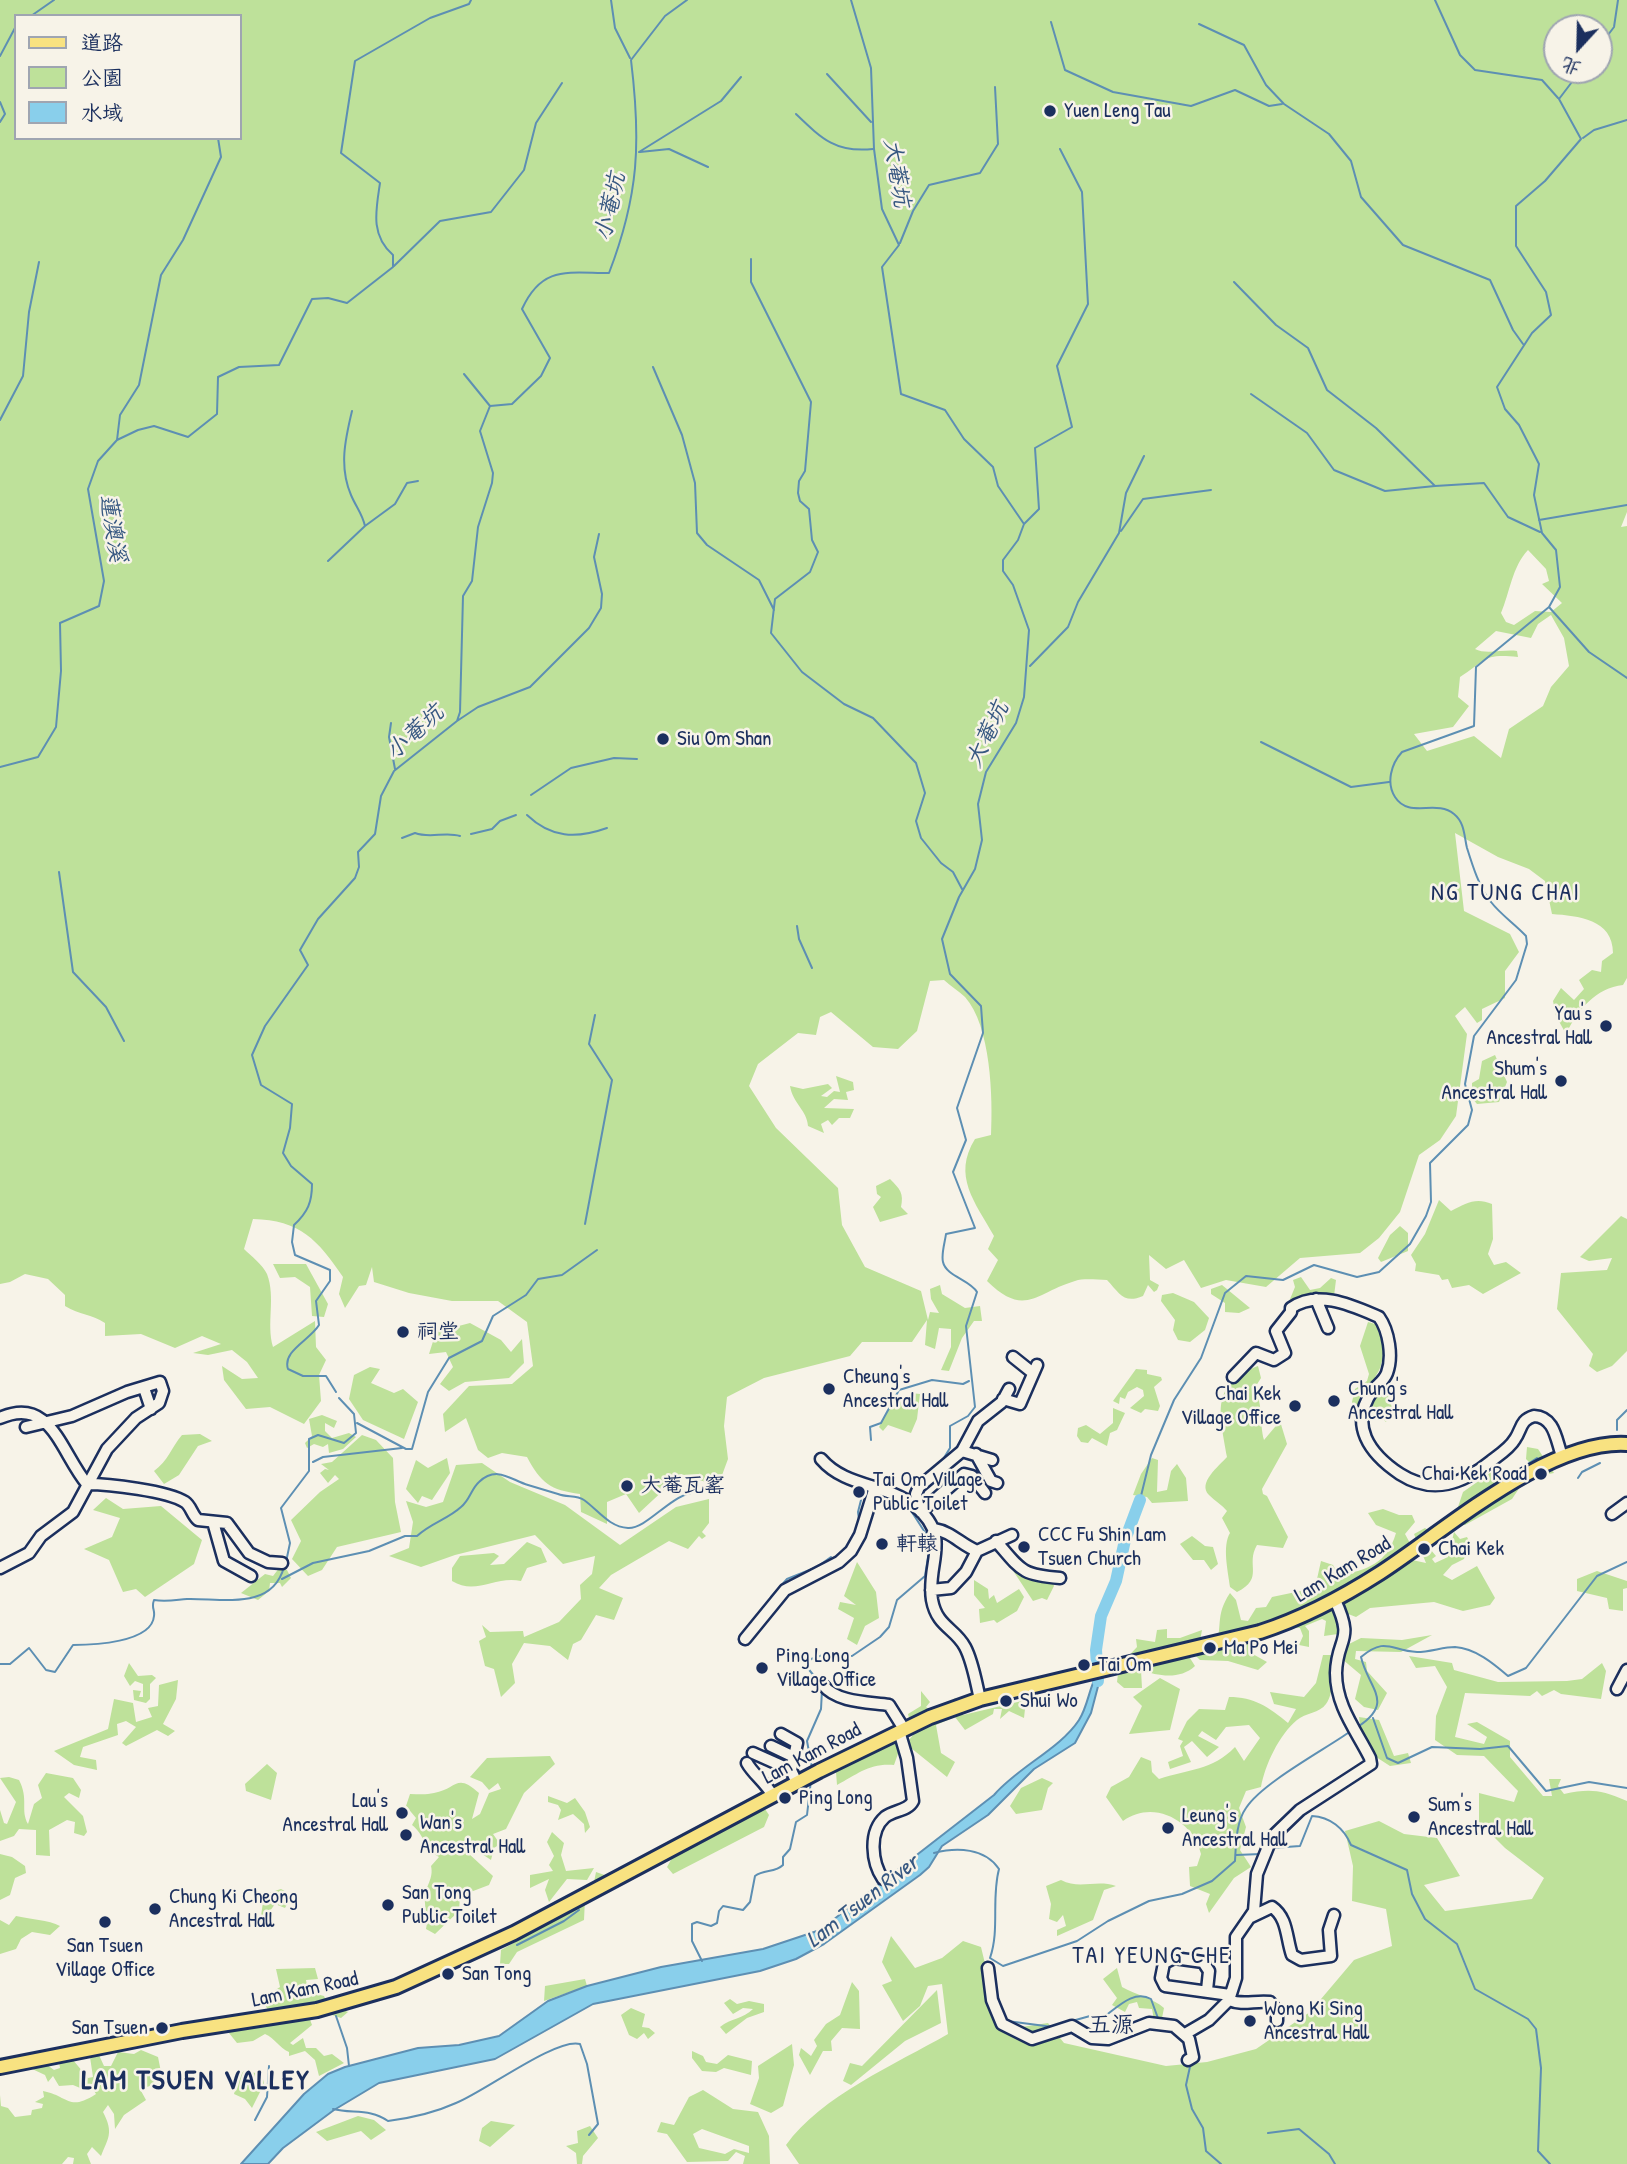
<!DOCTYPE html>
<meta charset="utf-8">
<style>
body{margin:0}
#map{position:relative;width:1627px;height:2164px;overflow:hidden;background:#f7f3e8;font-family:"Patrick Hand","LXGW WenKai TC",sans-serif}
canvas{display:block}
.legend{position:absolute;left:14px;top:14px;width:228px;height:126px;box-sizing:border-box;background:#f7f3e8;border:2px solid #9fa5b1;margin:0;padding:9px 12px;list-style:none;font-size:21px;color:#1b2f5e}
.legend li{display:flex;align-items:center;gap:14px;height:35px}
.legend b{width:35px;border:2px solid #9fa5b1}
.north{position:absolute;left:1543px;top:14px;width:70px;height:70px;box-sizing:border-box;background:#f7f3e8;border:2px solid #9fa5b1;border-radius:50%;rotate:202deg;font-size:19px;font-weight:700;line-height:28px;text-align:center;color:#1b2f5e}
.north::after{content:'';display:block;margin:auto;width:24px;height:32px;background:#1b2f5e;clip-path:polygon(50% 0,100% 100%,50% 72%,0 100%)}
</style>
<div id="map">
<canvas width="1627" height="2164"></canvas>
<ul class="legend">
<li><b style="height:9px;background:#f8e281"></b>道路</li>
<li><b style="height:19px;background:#bee19a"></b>公園</li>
<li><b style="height:19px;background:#89cfeb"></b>水域</li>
</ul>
<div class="north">北</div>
</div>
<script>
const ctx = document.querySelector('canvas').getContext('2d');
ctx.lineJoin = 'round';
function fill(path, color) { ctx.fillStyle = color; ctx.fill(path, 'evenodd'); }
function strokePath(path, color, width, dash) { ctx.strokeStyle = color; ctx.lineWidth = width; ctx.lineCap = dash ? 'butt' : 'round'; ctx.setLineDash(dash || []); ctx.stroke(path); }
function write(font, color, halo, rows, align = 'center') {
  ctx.font = font + ' "Patrick Hand","LXGW WenKai TC",sans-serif'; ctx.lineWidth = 5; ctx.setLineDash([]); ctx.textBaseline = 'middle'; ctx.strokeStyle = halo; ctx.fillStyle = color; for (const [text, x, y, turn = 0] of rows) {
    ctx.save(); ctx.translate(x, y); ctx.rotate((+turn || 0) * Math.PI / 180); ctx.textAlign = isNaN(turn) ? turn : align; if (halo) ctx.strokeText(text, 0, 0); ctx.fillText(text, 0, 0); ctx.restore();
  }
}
fill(new Path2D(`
 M 0,0 L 1627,0 L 1627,512 L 1621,527 L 1627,526 L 1627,978 L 1623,985 C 1596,988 1577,1010 1566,1034 L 1556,1016 L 1553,1001 L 1561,988 L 1574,1000 L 1584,989 L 1579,980 L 1592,970 L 1601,972 L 1602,961 L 1613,953 C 1613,919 1578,916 1552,914 L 1545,881 L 1529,869 L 1498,857 L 1455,833 L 1464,911 L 1510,934 L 1519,952 L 1505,971 L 1505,998 L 1482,1009 L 1482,1020 L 1477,1023 L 1465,1007 L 1455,1016 L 1467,1034 L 1456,1116 L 1440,1140 L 1419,1155 L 1400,1212 L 1379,1238 L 1360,1253 L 1300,1258 L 1266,1287 L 1226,1280 L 1201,1288 L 1184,1260 L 1166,1269 L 1149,1255 L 1150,1280 L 1159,1285 L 1157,1290 L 1154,1292 L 1148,1285 L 1143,1296 C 1124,1304 1120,1294 1107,1280 C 1097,1280 1084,1278 1075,1281 C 1035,1293 1025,1318 987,1281 L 998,1260 L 988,1249 L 994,1236 C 975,1202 952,1176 975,1139 L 991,1135 C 993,1098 991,1026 965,997 C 959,991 950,986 944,980 L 930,981 L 917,1031 L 898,1049 L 873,1047 L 831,1012 L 820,1017 L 816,1035 L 798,1033 L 758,1064 L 749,1086 L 776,1128 L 838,1188 L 842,1225 L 865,1267 L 921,1291 L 928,1320 L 930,1312 L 939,1313 L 931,1299 L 930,1289 L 940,1285 L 942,1294 L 965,1308 L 980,1306 L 982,1321 L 974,1321 L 962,1338 L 949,1371 L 941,1370 L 951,1347 L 951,1329 L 939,1328 L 935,1349 L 925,1345 L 927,1320 L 912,1342 L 862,1342 L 850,1356 L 764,1378 L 727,1397 L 724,1426 L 728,1459 L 718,1486 L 681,1474 L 639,1513 L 626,1494 L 607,1502 L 607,1524 L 581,1512 L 580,1494 C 550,1490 541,1483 527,1457 L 502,1453 L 488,1458 L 478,1450 L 466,1418 L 445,1432 L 443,1414 L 469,1386 L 512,1384 L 533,1366 L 527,1322 L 498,1301 L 452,1301 L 409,1293 L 374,1282 L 372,1267 L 366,1285 L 359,1286 L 345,1308 L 339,1294 L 343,1277 C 318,1240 300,1220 253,1219 L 244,1249 C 251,1256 263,1265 267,1274 C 276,1298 266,1323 273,1347 L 315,1321 L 316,1347 L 326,1360 L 319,1375 L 321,1401 L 304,1424 L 270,1407 L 246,1409 L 224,1380 L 222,1366 L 242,1379 L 258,1378 L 247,1362 L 232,1350 L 208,1355 L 193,1353 L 221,1344 L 202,1336 L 175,1348 L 141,1334 L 105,1336 L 105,1323 C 91,1314 80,1315 65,1306 L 65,1295 L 48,1279 L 25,1274 L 10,1282 L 0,1284 ZM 16,16 L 240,16 L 240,138 L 16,138 ZM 1557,28 L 1599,28 L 1599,70 L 1557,70 ZM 1528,550 L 1546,569 L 1549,581 L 1542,584 L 1562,603 L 1551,612 L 1535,611 L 1514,625 L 1506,622 L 1501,613 C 1510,592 1512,567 1528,550 ZM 1551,615 L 1564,638 L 1569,666 L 1551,687 L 1543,706 L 1509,729 L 1501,758 L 1474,736 L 1427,751 L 1414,734 L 1453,727 L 1469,706 L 1458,697 L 1460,677 C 1486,660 1484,653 1518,657 L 1517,651 C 1504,649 1486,655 1475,649 L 1496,631 L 1531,638 L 1538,624 Z
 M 1495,1055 L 1507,1082 L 1499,1102 L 1477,1104 L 1472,1098 L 1472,1083 L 1479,1079 L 1482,1061 Z
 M 836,1076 L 853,1082 L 854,1090 L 846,1092 L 848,1100 L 834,1099 L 824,1108 L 854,1109 L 850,1118 L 839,1118 L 832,1125 L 828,1120 L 821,1124 L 824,1133 L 808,1126 C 807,1110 793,1104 790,1086 L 803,1089 L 828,1084 L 832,1088 L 821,1096 L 827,1097 L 834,1091 L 840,1092 Z
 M 890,1179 C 900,1189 904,1193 901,1207 L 908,1214 L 880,1222 L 873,1207 L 881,1197 L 877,1194 L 876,1186 Z
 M 1439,1200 L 1451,1211 C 1466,1203 1476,1197 1492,1204 L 1493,1239 L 1488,1254 L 1494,1265 L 1506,1262 L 1521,1273 L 1483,1294 L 1469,1285 L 1452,1288 L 1448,1279 L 1442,1280 L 1439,1275 L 1415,1271 L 1416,1264 L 1411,1255 L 1425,1234 Z
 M 1621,1216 L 1627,1219 L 1627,1351 L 1612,1366 L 1597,1372 L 1589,1366 L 1593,1354 L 1557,1309 L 1561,1273 L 1607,1270 L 1612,1258 L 1589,1261 L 1580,1257 Z
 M 1400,1226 L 1408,1233 L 1408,1251 L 1381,1262 L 1378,1258 L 1390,1235 Z
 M 273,1264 L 306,1264 L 328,1304 L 324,1317 L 312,1316 L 310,1287 L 295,1277 L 280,1278 Z
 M 1301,1277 L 1310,1290 L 1320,1288 L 1331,1278 L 1336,1280 L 1334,1296 L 1315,1296 L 1297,1308 L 1288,1304 L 1295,1287 L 1293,1280 Z
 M 1222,1285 L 1250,1308 L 1239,1313 L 1225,1312 L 1225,1303 L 1211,1294 L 1211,1289 Z
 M 1173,1293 L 1194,1302 L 1209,1318 L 1205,1330 L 1190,1342 L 1178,1340 L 1173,1330 L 1175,1320 L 1161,1301 L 1162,1295 Z
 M 1368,1322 L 1383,1326 C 1383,1344 1386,1363 1375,1377 L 1383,1392 L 1389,1390 L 1392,1410 L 1386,1422 L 1375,1411 L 1367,1420 L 1354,1412 L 1352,1402 L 1355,1389 L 1367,1381 L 1369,1374 L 1360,1346 Z
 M 470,1323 L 501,1340 L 511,1352 L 522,1339 L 524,1363 L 509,1378 L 465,1382 L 449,1391 L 440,1384 L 453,1367 L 446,1352 L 429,1354 L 436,1332 Z
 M 1258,1366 L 1261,1378 L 1254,1389 C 1264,1405 1259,1422 1264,1440 L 1280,1421 L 1287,1444 L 1262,1489 L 1263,1494 L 1267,1496 L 1288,1537 L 1283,1548 L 1257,1545 C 1245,1565 1265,1578 1237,1592 L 1230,1587 C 1228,1571 1222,1546 1230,1533 L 1222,1518 L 1227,1511 C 1222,1505 1215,1501 1209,1495 C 1197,1483 1219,1466 1227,1457 C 1220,1414 1209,1385 1258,1366 Z
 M 370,1367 L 380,1369 L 371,1383 L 394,1393 L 403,1389 L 418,1402 L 404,1439 L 363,1420 L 349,1399 L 354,1375 Z
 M 1136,1369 L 1147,1370 L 1147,1374 L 1161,1377 L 1162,1380 L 1154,1387 L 1160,1406 L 1158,1411 L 1145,1409 L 1141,1413 L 1130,1408 L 1144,1396 L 1143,1390 L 1137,1387 L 1128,1392 L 1125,1399 L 1120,1397 L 1119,1404 L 1113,1401 Z
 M 911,1393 L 920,1394 L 917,1419 L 911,1433 L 888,1425 L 883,1431 L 879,1427 L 896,1395 L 906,1400 L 904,1406 Z
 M 1113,1408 L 1125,1413 L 1117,1430 L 1110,1433 L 1107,1446 L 1092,1438 L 1088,1443 L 1081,1442 L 1077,1436 L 1078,1428 L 1086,1425 L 1100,1434 L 1113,1423 Z
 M 322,1415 L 337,1421 L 334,1428 L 325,1423 L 325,1431 L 332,1438 L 349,1433 L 356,1437 L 343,1449 L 329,1453 L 328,1444 L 323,1447 L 314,1444 L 307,1448 L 305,1443 L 312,1436 L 309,1419 Z
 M 200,1434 L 212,1441 L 198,1446 L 179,1475 L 164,1484 L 154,1471 C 168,1461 171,1448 182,1435 Z
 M 362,1435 L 376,1440 L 393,1458 L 395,1502 L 401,1532 L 337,1547 L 322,1570 L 308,1576 L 292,1559 L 301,1541 L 291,1520 L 320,1492 L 339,1479 L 335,1475 L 328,1483 L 320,1473 L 325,1469 L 329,1470 L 321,1464 L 332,1462 Z
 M 1527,1447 L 1538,1449 L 1554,1473 L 1526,1478 L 1512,1499 L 1465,1525 L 1456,1524 L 1454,1519 L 1463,1492 L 1490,1473 L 1515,1474 L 1520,1481 L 1534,1467 L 1526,1459 Z
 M 447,1458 L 450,1473 L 432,1500 L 422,1496 L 418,1503 L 406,1489 L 416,1460 L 428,1468 Z
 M 1152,1458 L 1158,1460 L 1157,1492 L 1167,1490 L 1171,1471 L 1177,1464 L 1186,1478 L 1188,1501 L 1152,1503 L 1147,1497 L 1133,1495 L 1141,1474 Z
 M 482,1463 L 510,1482 L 565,1505 L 620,1545 L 676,1507 L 709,1499 L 709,1523 L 702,1532 L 706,1536 L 702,1539 L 699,1536 L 688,1549 L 669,1541 L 611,1575 L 599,1588 L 623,1598 L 614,1620 L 596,1615 L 581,1640 L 573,1644 L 568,1660 L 550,1646 L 524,1643 L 512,1664 L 515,1683 L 501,1697 L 494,1669 L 485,1666 L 479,1641 L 486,1637 L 482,1625 L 490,1632 L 523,1631 L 524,1637 L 559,1622 L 581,1599 L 580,1585 L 592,1574 L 595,1556 L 563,1564 L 535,1535 L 455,1555 L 421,1567 L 389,1556 L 409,1548 L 413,1522 L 406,1501 L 426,1507 L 443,1502 L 456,1465 Z
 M 106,1498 L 123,1509 L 161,1506 L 202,1540 L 194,1564 L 145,1597 L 136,1589 L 123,1592 L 109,1560 L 84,1549 L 112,1537 L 120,1518 L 93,1510 Z
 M 1383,1509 L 1399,1515 L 1412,1515 L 1415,1522 L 1405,1534 L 1411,1545 L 1408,1555 L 1412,1560 L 1426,1563 L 1414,1534 L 1425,1528 L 1432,1533 L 1425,1543 L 1436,1556 L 1432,1559 L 1435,1563 L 1448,1557 L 1454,1532 L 1460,1539 L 1467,1537 L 1470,1543 L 1464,1559 L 1452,1565 L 1443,1575 L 1452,1580 L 1477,1566 L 1495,1598 L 1490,1605 L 1463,1611 L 1434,1602 L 1370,1608 L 1356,1617 L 1343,1612 L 1338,1634 L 1324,1636 L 1326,1621 L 1322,1619 L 1305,1626 L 1309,1631 L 1309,1647 L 1299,1645 L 1303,1636 L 1300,1628 L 1292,1627 L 1250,1643 L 1251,1653 L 1267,1662 L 1258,1670 L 1228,1661 L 1200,1660 L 1194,1654 L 1214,1651 C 1224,1627 1214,1617 1230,1593 L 1236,1600 L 1241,1620 L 1248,1621 L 1256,1608 L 1266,1607 L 1272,1597 L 1315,1588 L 1321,1561 L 1333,1565 L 1339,1576 C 1368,1569 1387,1564 1396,1533 L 1376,1525 L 1368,1513 Z
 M 1192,1536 L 1205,1546 L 1213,1547 L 1218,1564 L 1211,1570 L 1204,1560 L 1193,1560 L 1180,1544 Z
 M 527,1542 L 541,1548 L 547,1562 L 527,1568 L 521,1581 C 496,1575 476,1596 452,1581 L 452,1568 L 460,1556 L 494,1553 L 499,1556 L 490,1565 L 504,1564 Z
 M 1011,1550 L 1024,1566 L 1050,1573 L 1054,1586 L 1047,1600 L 1042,1598 L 1033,1601 L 1010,1566 Z
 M 857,1562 L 876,1592 L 879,1618 L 865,1626 L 857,1645 L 847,1639 L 854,1618 L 838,1609 L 840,1602 L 856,1605 L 844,1596 Z
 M 280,1567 L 287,1570 L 291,1578 L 282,1587 L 280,1583 L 270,1583 L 269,1591 L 258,1600 L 241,1593 L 265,1574 L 273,1576 Z
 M 1597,1571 L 1627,1581 L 1627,1588 L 1623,1589 L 1623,1611 L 1609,1609 L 1607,1598 L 1577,1591 L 1577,1579 Z
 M 974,1580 L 988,1589 L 989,1599 L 994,1595 L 997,1603 L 1019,1589 L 1024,1597 L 1017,1611 L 997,1623 L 994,1620 L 980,1623 L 979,1609 L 985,1608 L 974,1595 Z
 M 1167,1629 L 1167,1638 L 1180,1638 L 1202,1630 L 1200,1641 L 1188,1655 L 1195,1666 C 1180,1680 1158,1676 1141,1670 L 1142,1688 L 1124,1688 L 1117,1682 L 1119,1666 L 1137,1647 L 1136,1639 L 1155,1642 L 1157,1630 Z
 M 1432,1635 L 1401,1652 L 1356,1651 L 1355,1659 L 1366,1662 L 1367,1671 L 1387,1693 L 1378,1710 L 1364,1707 L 1355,1699 L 1361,1675 L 1342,1659 L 1345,1646 L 1361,1638 L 1402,1640 Z
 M 1323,1655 L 1332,1655 C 1332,1670 1335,1692 1326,1704 C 1320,1713 1305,1713 1297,1720 C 1279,1735 1265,1765 1261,1787 L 1246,1791 L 1239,1808 L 1246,1827 L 1240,1850 L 1251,1867 L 1234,1878 L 1209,1913 L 1206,1904 L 1210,1894 L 1190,1886 L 1189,1867 L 1197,1866 L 1201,1854 C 1193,1820 1153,1799 1123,1821 L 1106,1797 L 1111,1787 L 1129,1777 L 1141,1757 L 1151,1761 L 1152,1772 L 1159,1779 C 1188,1769 1212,1771 1235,1747 L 1244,1761 L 1260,1738 L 1249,1725 L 1226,1727 L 1216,1740 L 1202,1731 L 1198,1736 L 1219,1747 L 1207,1757 L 1192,1741 L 1184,1747 L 1191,1762 L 1170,1769 L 1168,1762 L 1183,1756 L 1180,1746 L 1183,1741 L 1178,1739 L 1187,1721 L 1199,1709 L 1225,1710 L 1229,1697 C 1254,1697 1269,1707 1288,1723 L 1296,1709 L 1274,1704 L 1270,1692 L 1304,1697 L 1316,1683 Z
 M 1409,1656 L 1452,1663 L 1454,1670 L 1498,1682 L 1567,1681 L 1582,1679 L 1602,1663 L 1606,1671 L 1601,1699 L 1561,1694 L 1554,1690 L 1542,1696 L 1537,1691 L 1530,1696 L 1465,1693 L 1455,1737 L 1484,1744 L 1487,1737 L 1467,1724 L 1477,1722 L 1510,1741 L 1510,1757 L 1543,1796 L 1552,1796 L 1549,1779 L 1561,1779 L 1558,1786 L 1564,1794 C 1589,1789 1599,1789 1627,1801 L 1627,2164 L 799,2164 L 786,2145 C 821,2096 896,2064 948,2034 L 942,1984 L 928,1986 L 920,2006 L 903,2021 L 882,1985 L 892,1981 L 882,1962 L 891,1936 L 915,1968 L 942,1958 L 963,1941 L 981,1947 L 1001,2030 L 1048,2023 L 1064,2043 L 1166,2066 L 1207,2062 L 1256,2049 L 1310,2012 L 1354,1960 L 1392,1946 L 1386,1909 L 1352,1901 L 1353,1866 L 1345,1831 L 1379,1821 L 1404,1834 L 1437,1838 L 1460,1876 L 1424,1885 L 1445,1911 L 1532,1899 L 1544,1878 L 1505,1848 L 1479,1822 L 1479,1793 L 1514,1802 L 1518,1791 L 1484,1756 L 1457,1755 L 1435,1740 L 1436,1716 L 1447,1687 L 1435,1666 L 1416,1668 Z
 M 129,1663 L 138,1676 L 152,1675 L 156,1678 L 150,1684 L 150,1699 L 146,1703 L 134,1700 L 133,1690 L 141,1691 L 139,1697 L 143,1697 L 143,1684 L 135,1681 L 130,1686 L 124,1676 Z
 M 1160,1678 L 1180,1689 L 1170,1730 L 1129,1734 L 1142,1706 L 1133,1697 Z
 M 178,1680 L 176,1699 L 163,1724 L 175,1731 L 168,1736 L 157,1730 L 126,1746 L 122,1743 L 136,1727 L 126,1721 L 117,1724 L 118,1735 L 83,1747 L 80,1757 L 96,1760 L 97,1770 L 74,1765 L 54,1751 L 108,1729 L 114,1699 L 133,1703 L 136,1722 L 152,1717 L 148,1708 L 158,1706 L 159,1685 Z
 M 921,1691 L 930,1702 L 926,1707 L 933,1712 L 943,1710 L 955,1698 L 962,1701 L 963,1715 L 1026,1700 L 1024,1718 L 1009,1711 L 1000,1719 L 1002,1709 L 994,1709 L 993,1714 L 965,1730 L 955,1717 L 936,1725 L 941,1753 L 955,1762 L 947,1777 L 911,1748 L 909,1740 L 913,1735 L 907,1731 L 910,1722 L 908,1714 L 921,1706 Z
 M 1359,1717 L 1379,1720 L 1394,1756 L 1408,1753 L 1411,1763 L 1390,1766 L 1373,1755 C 1369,1741 1360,1732 1359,1717 Z
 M 889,1738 L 900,1748 L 894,1765 C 869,1763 858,1774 837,1785 L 836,1772 L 854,1763 L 851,1757 Z
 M 550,1756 L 555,1764 L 524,1793 L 506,1829 L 493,1834 L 500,1844 L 494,1848 L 491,1860 L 467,1844 L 468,1853 L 493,1876 L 489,1885 L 460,1896 L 459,1911 L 435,1934 L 426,1929 C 429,1917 424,1908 425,1898 C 425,1886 434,1879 431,1866 L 439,1857 C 425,1850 424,1834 412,1825 L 416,1818 L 406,1806 L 410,1794 C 418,1794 426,1795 434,1793 C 457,1789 456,1772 479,1793 L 472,1819 L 480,1814 L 489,1793 L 501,1789 L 498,1783 L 489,1790 L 482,1782 L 470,1777 L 487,1758 Z
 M 267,1764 L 277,1773 L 271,1800 L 246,1791 L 245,1784 Z
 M 46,1773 L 73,1778 L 81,1790 L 79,1798 L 69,1793 L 64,1797 L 83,1816 L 87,1832 L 84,1836 L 74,1833 L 75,1822 L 67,1820 L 49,1830 L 50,1856 L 36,1855 L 36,1830 L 19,1829 L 14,1836 L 0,1841 L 0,1810 L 4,1823 L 7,1824 L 16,1802 L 0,1778 L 9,1777 L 19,1780 C 29,1799 20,1810 28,1824 L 34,1804 L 42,1798 L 38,1785 Z
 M 1042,1778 L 1053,1783 L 1048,1788 L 1042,1810 L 1016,1814 L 1010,1806 L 1021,1788 Z
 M 548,1796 L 567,1803 L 575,1798 L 585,1812 L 590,1827 L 585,1833 L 584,1824 L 573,1814 L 558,1820 L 561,1810 L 558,1805 L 548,1802 Z
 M 763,1806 L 769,1815 L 764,1827 L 673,1874 L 667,1867 L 672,1858 L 669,1855 Z
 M 552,1832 L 564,1843 L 561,1855 L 566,1871 L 594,1868 L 587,1880 L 567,1879 L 549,1902 L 545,1890 L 549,1879 L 530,1888 L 530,1875 L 553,1871 L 549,1865 L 554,1856 L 547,1842 Z
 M 0,1854 L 12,1857 L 25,1866 L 26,1873 L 15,1878 L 10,1895 L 0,1900 Z
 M 596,1872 L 613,1878 L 615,1882 L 605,1894 L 598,1892 L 594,1899 L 585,1899 L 584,1920 L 517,1952 L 509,1964 L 500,1964 L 501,1950 L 517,1941 L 512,1937 L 561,1911 L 564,1915 L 575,1909 L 572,1905 L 593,1887 Z
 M 1061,1880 C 1080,1890 1096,1879 1116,1886 L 1104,1890 L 1093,1920 L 1057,1936 L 1057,1930 L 1066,1926 L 1063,1915 L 1057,1922 L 1049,1919 L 1051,1904 L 1046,1886 Z
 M 281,1889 L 292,1895 L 285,1908 L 275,1904 L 270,1911 L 272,1919 L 266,1923 L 261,1916 L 263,1902 L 270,1900 L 265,1894 Z
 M 16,1916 C 29,1919 49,1920 60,1926 L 50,1935 L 32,1932 L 21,1939 L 16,1949 L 0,1954 L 0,1920 L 9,1925 Z
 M 315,1968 L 318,1979 L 306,1980 L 308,1992 L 324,1996 L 327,2003 L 348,2012 L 341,2018 L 311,2008 L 308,2014 L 312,2025 L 290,2043 L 293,2045 L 303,2038 L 306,2048 L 316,2048 L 324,2056 L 332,2054 L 344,2063 L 319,2076 L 315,2060 L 305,2051 L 289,2056 L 289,2052 C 279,2048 275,2038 265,2034 L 253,2041 L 237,2043 L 225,2028 L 270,2014 L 262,1999 L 280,1987 L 276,1969 Z
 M 1117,1968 L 1122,1987 C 1136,1995 1153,1998 1164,2008 L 1162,2018 L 1154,2020 L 1152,2009 L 1139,2008 L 1137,2002 L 1129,2004 L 1125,2012 L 1112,2005 L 1117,1998 L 1103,1979 Z
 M 585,1979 L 587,1986 L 544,2001 L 545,1986 Z
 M 852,1982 L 859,1991 L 860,2029 L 842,2028 L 831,2041 L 832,2051 L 823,2051 L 810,2075 L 799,2055 L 801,2048 L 811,2056 L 817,2046 L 814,2040 L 826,2024 L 840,2015 Z
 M 937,1990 L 941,2023 L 905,2041 L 851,2085 L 843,2081 L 850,2063 L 862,2066 Z
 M 730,1999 L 737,2004 L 749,2001 L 764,2004 L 764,2012 L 747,2018 L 726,2034 L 720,2027 C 731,2018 743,2019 753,2009 L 743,2008 L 733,2014 L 724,2003 Z
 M 631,2008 L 645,2014 L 642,2027 L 649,2028 L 655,2033 L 648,2039 L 644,2033 L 637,2039 L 629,2035 L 621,2015 Z
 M 792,2044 L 794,2065 L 783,2106 L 771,2113 L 750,2104 L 759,2078 L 758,2066 Z
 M 141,2050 L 158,2057 L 163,2082 L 140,2089 L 146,2100 L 124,2115 L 115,2129 L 114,2114 L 108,2105 L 103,2112 C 114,2133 108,2138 101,2156 L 92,2147 L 87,2154 L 91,2164 L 73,2164 L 74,2158 L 68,2157 L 62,2164 L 0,2164 L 0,2095 L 1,2106 L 8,2108 L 15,2117 L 31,2115 L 32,2110 L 42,2108 L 43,2104 L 35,2102 L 44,2097 L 43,2091 C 69,2096 68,2112 96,2094 L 91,2086 L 85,2090 L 73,2085 L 59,2086 L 53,2076 L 48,2082 L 45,2075 L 30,2068 L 46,2064 L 54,2070 L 60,2068 L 59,2062 L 73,2060 L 88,2078 L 93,2077 L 90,2057 L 99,2055 L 104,2066 L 111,2066 L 118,2052 L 134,2054 Z
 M 692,2051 L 703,2056 L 706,2062 L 717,2064 L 728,2055 L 752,2061 L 751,2075 L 724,2068 L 716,2072 L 702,2071 L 692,2058 Z
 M 244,2071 L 262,2074 L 264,2084 L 252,2108 L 245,2099 L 234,2094 L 239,2075 Z
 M 703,2090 L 733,2109 L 758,2112 L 769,2136 L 770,2164 L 743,2164 L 745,2156 L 736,2152 L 728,2161 L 687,2162 L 667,2134 L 657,2132 L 661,2122 L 674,2125 L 689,2097 ZM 702,2129 L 749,2146 L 749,2153 L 734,2149 L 725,2154 L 699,2148 L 693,2134 Z
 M 358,2116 L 374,2120 L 386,2130 L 371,2140 L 361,2131 L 327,2141 L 316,2132 Z
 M 491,2121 L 515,2125 L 490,2147 L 479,2141 L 482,2128 Z
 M 590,2126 L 598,2138 L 583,2156 L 582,2164 L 577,2164 L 576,2153 L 566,2146 L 578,2143 L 577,2131 Z`), '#bee19a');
const water = new Path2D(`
 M 1097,1674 L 1101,1675 L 1091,1713 L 1075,1743 L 1034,1769 L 988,1815 L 942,1846 L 929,1867 L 920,1875 L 824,1944 L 796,1959 L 760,1971 L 593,2004 L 495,2059 L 379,2083 L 334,2110 L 283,2148 L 268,2164 L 241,2164 L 304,2094 L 328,2074 L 345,2067 L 418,2048 L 459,2045 L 499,2036 L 548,2001 L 587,1986 L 661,1967 L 763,1949 L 820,1930 L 994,1795 C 1018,1767 1060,1749 1079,1720 C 1088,1706 1089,1688 1097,1674 Z`);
fill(water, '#89cfeb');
strokePath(water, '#5d8fb3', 2);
strokePath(new Path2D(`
 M 611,0 L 615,28 L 630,58
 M 851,0 L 871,68 L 874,149 L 882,209 L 899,245 L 882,267 L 901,394 L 945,410 L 964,439 L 993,467 L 998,486 L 1024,524
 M 1435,0 L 1460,55 L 1475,70 L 1542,80 L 1558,98
 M 31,16 L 54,0
 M 1051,22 L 1065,70 L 1113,92 L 1191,106 L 1235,90 L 1269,106 L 1282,104
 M 1199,24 L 1244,45 L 1266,85 L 1284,104 L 1329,134 L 1351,161 L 1361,197 L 1403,245 L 1490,280 L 1513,330 L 1523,344
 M 1599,47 L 1614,27 L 1618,0
 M 0,56 L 16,26
 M 827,74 L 871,122
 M 0,102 L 5,114 L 0,122
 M 796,114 C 822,139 836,153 873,149
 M 1583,138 L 1594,130 L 1627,120
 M 639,152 L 721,101 L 741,77
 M 640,152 L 669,149 L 708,167
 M 900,243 L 913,211 L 929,185 L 980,173 L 998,144 L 995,87
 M 751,259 L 751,282 L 811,402 L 805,471 L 799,481 L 798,493 L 800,501 L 809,509 L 812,540 L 818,552 L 810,572 L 775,599 L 771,633 L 802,672 L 844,704 L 873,718 L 916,763 L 925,793 L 916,821 L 921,838 L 941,863 L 953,872 L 962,889
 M 394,266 L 440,221 L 491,212 L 524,170 L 536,123 L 562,83
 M 1234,282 L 1276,325 L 1308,348 L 1327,390 L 1376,428 L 1435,486 L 1484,483 L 1508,517 L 1540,532
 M 653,367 L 682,435 L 695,483 L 697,533 L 707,545 L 759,580 L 774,610
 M 464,374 L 490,406
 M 1251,394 L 1307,433 L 1334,470 L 1385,491 L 1435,486
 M 0,420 L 23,376 L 29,312 L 39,262
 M 117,440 L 120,415 L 139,385 L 161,275 L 183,240 L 221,157 L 218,138
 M 1539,520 L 1627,505
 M 365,526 L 395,504 L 407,483 L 418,481
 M 1121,531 L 1143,499 L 1211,490
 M 328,561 L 365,526 C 362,513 356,507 351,495 C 339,467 345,440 352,411
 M 1549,607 L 1589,652 L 1627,678
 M 1030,666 L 1068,627 L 1078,602 L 1119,533 L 1126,493 L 1144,456
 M 457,721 L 478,707 L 530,687 L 589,628 L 601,608 L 602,594 L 594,557 L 599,534
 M 391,723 L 389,737 L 395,769
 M 1261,742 L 1351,787 L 1389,782
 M 0,767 L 38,757 L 56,727 L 61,671 L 60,623 L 99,606 L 104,581 L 88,489 L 98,461 L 117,440 L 138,430 L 154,426 L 188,437 L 217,414 L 218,377 L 239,367 L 279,365 L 312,299 L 328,298 L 347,303 L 393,267 L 393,255 C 370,235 376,210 380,183 L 341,153 L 355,61 L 430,18 L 469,4 L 471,0
 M 531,795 L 571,768 L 614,758 L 637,759
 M 527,815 C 551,838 576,839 607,828
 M 471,834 L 492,829 L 500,821 L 516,815
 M 402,838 L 415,833 C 431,839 445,831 460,836
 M 59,872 L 73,972 L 106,1007 L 124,1041
 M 797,926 L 799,939 L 812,968
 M 585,1224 L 612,1080 L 589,1044 L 595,1015
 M 336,1392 L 326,1376 L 303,1376 L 288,1369 C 282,1351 310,1340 319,1325 L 316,1301 L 330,1281 L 330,1270 L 295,1255 L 292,1242 L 294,1225 C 308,1212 312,1202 312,1184 L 291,1166 L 283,1153 L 290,1128 L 292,1104 L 261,1085 L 252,1055 L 265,1026 L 308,965 L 300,950 L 318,919 L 355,878 L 359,867 L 358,852 L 375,834 L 381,796 L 394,771 L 457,721 L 460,712 L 463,596 L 472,581 L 478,527 L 492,483 L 493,473 L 480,431 L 490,406 L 512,404 L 541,376 L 550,358 L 522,309 C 542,265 568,273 609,273 C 639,195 641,142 631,60 L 665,16 L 687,0
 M 357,1423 L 406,1449 L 412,1449 L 428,1392 L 449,1358 L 482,1341 L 493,1316 L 526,1295 L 538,1279 L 562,1275 L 597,1250
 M 1617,1430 L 1617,1420 L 1627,1410
 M 871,1440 L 870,1427 L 881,1423 L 899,1390 L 932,1380 L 963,1384 L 969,1381
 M 942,1461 L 950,1448 L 950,1426 L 968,1416 L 975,1407 L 966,1326 L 977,1292 C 970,1280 946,1276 943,1262 C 941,1254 945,1242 946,1234 L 975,1228 L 953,1172 L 966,1140 L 957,1108 L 983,1033 L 981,1006 L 950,974 L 942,939 L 959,897 L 975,869 L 982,840 L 978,804 L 986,772 L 1016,723 L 1024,697 L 1029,630 L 1013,585 L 1003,571 L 1003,560 L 1018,540 L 1024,524 L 1039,509 L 1035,448 L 1072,427 L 1057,366 L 1088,304 L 1082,192 L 1060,149
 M 313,1462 L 323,1457 L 402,1448
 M 1578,1478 L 1582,1472 L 1600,1463
 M 1140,1500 L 1151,1455 L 1174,1400 L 1201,1358 L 1225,1293 L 1246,1276 L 1283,1280 L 1314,1265 L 1357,1277 L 1379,1272 L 1410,1244 L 1426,1216 L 1431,1202 L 1430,1163 L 1468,1125 L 1472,1110 L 1465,1084 L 1474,1036 L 1516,980 L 1527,944 L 1526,936 C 1515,924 1501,915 1491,902 C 1480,890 1472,864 1467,848 C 1464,836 1465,823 1454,814 C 1436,799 1409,819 1395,797 C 1386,783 1391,764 1402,752 L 1474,726 L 1476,667 L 1549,607 L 1560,587 L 1556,550 L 1542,533 L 1534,495 L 1539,464 L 1519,425 L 1505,409 L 1497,387 L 1532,333 L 1551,315 L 1546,292 L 1516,246 L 1516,206 L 1545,181 L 1581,139 L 1559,99 L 1581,70
 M 1454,1512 L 1537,1458
 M 859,1520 L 858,1512 L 863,1492
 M 286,1562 L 290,1543 L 281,1508 L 309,1471 L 309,1439 L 318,1435 L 344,1443 L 356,1433 L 354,1414 L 339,1398
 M 282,1579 L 313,1563 L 369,1551 L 405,1536 L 417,1536 C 431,1523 448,1519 461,1507 C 470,1500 471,1489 479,1482 C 497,1465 511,1480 528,1485 C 538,1488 548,1491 558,1494 C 567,1498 576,1494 584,1500 C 598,1510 609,1527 628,1528 C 646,1529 668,1498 691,1493
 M 771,1597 L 787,1579 L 817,1567 L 831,1557
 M 0,1664 L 10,1664 L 29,1648 L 46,1670 L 55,1672 L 73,1645 C 91,1645 152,1643 154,1616 C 155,1609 151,1608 154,1600 C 166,1602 175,1600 187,1599 C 222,1598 272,1611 284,1567
 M 819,1682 L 806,1666 L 811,1659 L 823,1655 L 852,1656 L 880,1637 L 889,1627 L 897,1600 L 925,1576 L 929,1551 L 926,1534 L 908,1506
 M 1373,1718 L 1387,1758 L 1398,1763 L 1432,1747 L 1480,1749 L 1508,1746 L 1546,1791 L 1589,1782 L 1627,1788
 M 1359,1726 C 1395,1702 1368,1688 1361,1657 C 1386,1636 1391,1651 1417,1652 C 1430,1652 1443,1647 1455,1647 C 1475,1648 1494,1664 1508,1676 L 1526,1668 L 1597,1576 L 1627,1562
 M 812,1768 L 807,1741 L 821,1709 L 822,1690
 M 1272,1848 L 1300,1846 L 1312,1816 C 1330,1817 1344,1828 1351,1845 L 1407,1870 L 1412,1894 L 1425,1919 L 1457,1944 L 1475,1989 L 1528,2019 L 1536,2029 L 1541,2068 L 1538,2151 L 1550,2164
 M 934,1853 C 957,1847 985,1848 999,1869 C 991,1899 1000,1929 990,1958 L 1003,1966 L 1077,1941 L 1108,1921 L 1149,1901 L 1182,1894 L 1212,1881 L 1235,1861 C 1236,1844 1236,1822 1246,1808 C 1262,1783 1324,1750 1351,1731
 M 1236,1855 L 1261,1854
 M 517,1945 L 564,1921 L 579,1910
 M 702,1961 L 692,1941 L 692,1924 L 697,1922 L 711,1926 L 717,1923 L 719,1911 L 723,1906 L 743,1910 L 750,1902 L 755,1876 C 764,1869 775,1873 783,1865 L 783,1857 L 790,1849 L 796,1822 L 807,1815 L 811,1780
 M 995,1987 L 1001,2008
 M 336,2016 L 347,2048 L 349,2066
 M 1007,2021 L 1053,2027
 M 1072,2021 L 1090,2016 L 1101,2019 C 1116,2009 1133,1989 1151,1999 L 1159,2021
 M 1191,2062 L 1186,2085 L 1192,2109 L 1203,2128 L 1206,2151 L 1221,2164
 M 333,2109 C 352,2114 370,2108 388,2121 C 411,2118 434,2113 456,2103 C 484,2092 557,2037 580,2044 L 587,2064 L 598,2124 L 589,2135
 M 255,2120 L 267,2097 L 269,2066
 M 1268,2133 L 1299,2129 L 1329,2154 L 1335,2164`), '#5d8fb3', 2);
strokePath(new Path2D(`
 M 1098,1681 L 1096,1650 L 1101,1616 L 1116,1581 L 1125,1540 L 1140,1500`), '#89cfeb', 12);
const minor = new Path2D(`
 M 1316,1299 L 1328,1328
 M 1013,1357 L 1033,1373
 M 1233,1377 L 1256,1353 L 1274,1360 L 1285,1353 L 1276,1331 L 1291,1312 L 1291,1308 C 1318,1289 1353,1306 1379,1317 C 1389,1331 1393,1357 1387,1373 C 1384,1381 1378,1384 1373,1390 C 1348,1425 1370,1454 1400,1474 C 1433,1495 1463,1484 1491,1461 C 1499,1455 1510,1448 1515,1439 C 1522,1429 1520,1420 1534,1416 C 1555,1417 1556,1440 1562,1456
 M 144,1388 L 151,1409
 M 1003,1399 L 1020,1404 L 1037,1365
 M 0,1418 C 51,1395 61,1453 87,1484
 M 962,1451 L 992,1460
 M 976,1454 L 991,1481 L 997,1483
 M 821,1459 C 846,1488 886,1483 915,1506 C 953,1537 926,1563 932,1600 C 937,1627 955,1628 965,1647 C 973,1662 976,1683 980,1699
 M 87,1484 C 109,1484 168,1491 185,1502 C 191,1506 192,1515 198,1520 L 227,1523 L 249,1553 L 268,1562 L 282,1563
 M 919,1509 L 916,1494 L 919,1487 L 962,1451 L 978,1421 L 1002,1402 L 1009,1389
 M 921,1512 L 964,1474 L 972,1476 L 985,1493
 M 1612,1514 L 1627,1503
 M 213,1522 L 224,1561 L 251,1576
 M 934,1529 C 952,1532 960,1544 977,1551
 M 996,1541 C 1021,1570 1021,1575 1060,1578
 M 0,1568 L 29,1553 L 41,1536 L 73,1512 L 107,1449 L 136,1418 L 159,1403 L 163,1391 L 160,1382 L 127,1392 L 72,1416 L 26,1427
 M 931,1590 L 951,1588 L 966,1572 L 977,1551 L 1012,1535
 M 745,1639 L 785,1590 L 839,1562 L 851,1551 L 860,1535 L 875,1487
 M 823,1685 C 837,1703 870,1702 889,1705 L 904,1729
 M 1617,1689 L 1627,1670
 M 781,1734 L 797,1743 L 791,1770 L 797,1783
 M 771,1746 L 794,1757
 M 753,1753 L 791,1770
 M 747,1763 C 753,1774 765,1782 773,1796
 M 883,1879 C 872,1863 868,1832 885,1817 C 894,1810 908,1811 913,1801 L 907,1758 L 899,1731
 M 1251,1917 L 1272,1907 C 1288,1918 1286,1938 1292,1955 L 1301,1960 L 1331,1956 L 1329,1930 L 1334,1915
 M 988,1968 L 992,2000 L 1002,2024 L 1032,2039 L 1072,2026 L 1092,2038 L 1108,2039 L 1149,2023 L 1174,2026 L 1189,2039 L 1193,2057 L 1188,2060
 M 1207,1990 L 1209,1971 L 1203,1962 L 1174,1958 L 1164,1963 L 1161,1978 L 1165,1986 L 1230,1995
 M 1229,2000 C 1243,2006 1255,2000 1270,2002 L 1277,2011 L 1277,2021
 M 1185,2034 L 1209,2020 L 1229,2000 L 1236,1978 L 1236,1937 L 1254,1911 L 1257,1874 L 1272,1837 L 1300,1810 L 1371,1764 L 1370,1758 C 1356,1730 1336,1706 1336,1673 C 1337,1636 1355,1643 1335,1600`);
const major = new Path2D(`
 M 0,2067 L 182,2031 L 317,2010 L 396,1987 L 514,1933 L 819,1771 L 930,1717 L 980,1699 L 1260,1632 C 1303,1618 1341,1598 1380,1573 C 1445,1531 1548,1439 1627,1444`);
strokePath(minor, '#1b2f5e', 15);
strokePath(major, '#1b2f5e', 18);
strokePath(minor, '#f7f3e8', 10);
strokePath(major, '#f8e281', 12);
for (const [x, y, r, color] of [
 [1050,111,7,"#1b2f5e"],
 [663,739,7,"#1b2f5e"],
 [1606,1026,7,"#1b2f5e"],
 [1561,1081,7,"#1b2f5e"],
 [403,1332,7,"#1b2f5e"],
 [829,1389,7,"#1b2f5e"],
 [1334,1401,7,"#1b2f5e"],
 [1295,1406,7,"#1b2f5e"],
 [1541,1474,7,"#1b2f5e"],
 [627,1486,7,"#1b2f5e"],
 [859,1492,7,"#1b2f5e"],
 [882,1544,7,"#1b2f5e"],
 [1024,1547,7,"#1b2f5e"],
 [1424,1549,7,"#1b2f5e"],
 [1210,1648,7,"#1b2f5e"],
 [1084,1665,7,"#1b2f5e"],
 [762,1668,7,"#1b2f5e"],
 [1006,1701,7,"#1b2f5e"],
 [785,1798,7,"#1b2f5e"],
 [402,1813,7,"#1b2f5e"],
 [1414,1817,7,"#1b2f5e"],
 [1168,1828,7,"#1b2f5e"],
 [406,1835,7,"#1b2f5e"],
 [388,1905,7,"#1b2f5e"],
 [155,1909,7,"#1b2f5e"],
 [105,1922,7,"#1b2f5e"],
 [448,1974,7,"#1b2f5e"],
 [1250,2021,7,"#1b2f5e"],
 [162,2028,7,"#1b2f5e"]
]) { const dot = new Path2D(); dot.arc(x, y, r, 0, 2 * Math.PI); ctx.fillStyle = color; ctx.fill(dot); strokePath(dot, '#f7f3e8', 2.5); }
write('21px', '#1b2f5e', '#f7f3e8', [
 ["Yuen Leng Tau",1064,111],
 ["Siu Om Shan",677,739],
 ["Yau's",1592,1014,"right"],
 ["Ancestral Hall",1592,1038,"right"],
 ["Shum's",1547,1069,"right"],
 ["Ancestral Hall",1547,1093,"right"],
 ["祠堂",417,1332],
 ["Cheung's",843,1377],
 ["Ancestral Hall",843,1401],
 ["Chung's",1348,1389],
 ["Ancestral Hall",1348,1413],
 ["Chai Kek",1281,1394,"right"],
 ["Village Office",1281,1418,"right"],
 ["Chai Kek Road",1527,1474,"right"],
 ["Tai Om Village",873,1480],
 ["Public Toilet",873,1504],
 ["大菴瓦窰",641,1486],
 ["CCC Fu Shin Lam",1038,1535],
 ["Tsuen Church",1038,1559],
 ["軒轅",896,1544],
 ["Chai Kek",1438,1549],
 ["Ma Po Mei",1224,1648],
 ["Ping Long",776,1656],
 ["Village Office",776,1680],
 ["Tai Om",1098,1665],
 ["Shui Wo",1020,1701],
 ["Ping Long",799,1798],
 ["Lau's",388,1801,"right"],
 ["Ancestral Hall",388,1825,"right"],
 ["Sum's",1428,1805],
 ["Ancestral Hall",1428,1829],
 ["Leung's",1182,1816],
 ["Ancestral Hall",1182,1840],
 ["Wan's",420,1823],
 ["Ancestral Hall",420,1847],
 ["San Tong",402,1893],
 ["Public Toilet",402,1917],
 ["Chung Ki Cheong",169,1897],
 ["Ancestral Hall",169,1921],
 ["San Tsuen",105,1946,"center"],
 ["Village Office",105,1970,"center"],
 ["San Tong",462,1974],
 ["Wong Ki Sing",1264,2009],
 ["Ancestral Hall",1264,2033],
 ["San Tsuen",148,2028,"right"]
], 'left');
write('21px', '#1b2f5e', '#f7f3e8', [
 ["Lam Kam Road",1343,1570,-31],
 ["Lam Kam Road",812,1754,-28],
 ["Lam Kam Road",305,1990,-12]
]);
write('italic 23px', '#365781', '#f7f3e8', [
 ["大菴坑",896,173,81],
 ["小菴坑",611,207,-77],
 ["蓮澳溪",112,528,81],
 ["小菴坑",415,733,-42],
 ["大菴坑",988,735,-64],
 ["Lam Tsuen River",863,1902,-38]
]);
write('23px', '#1b2f5e', '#f7f3e8', [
 ["五源",1111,2026]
]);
ctx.letterSpacing = '2px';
write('24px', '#1b2f5e', '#f7f3e8', [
 ["NG TUNG CHAI",1506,894],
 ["TAI YEUNG CHE",1152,1957]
]);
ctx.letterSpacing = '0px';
ctx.letterSpacing = '2px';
write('bold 28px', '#1b2f5e', '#f7f3e8', [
 ["LAM TSUEN VALLEY",196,2082]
]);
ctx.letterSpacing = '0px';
</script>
